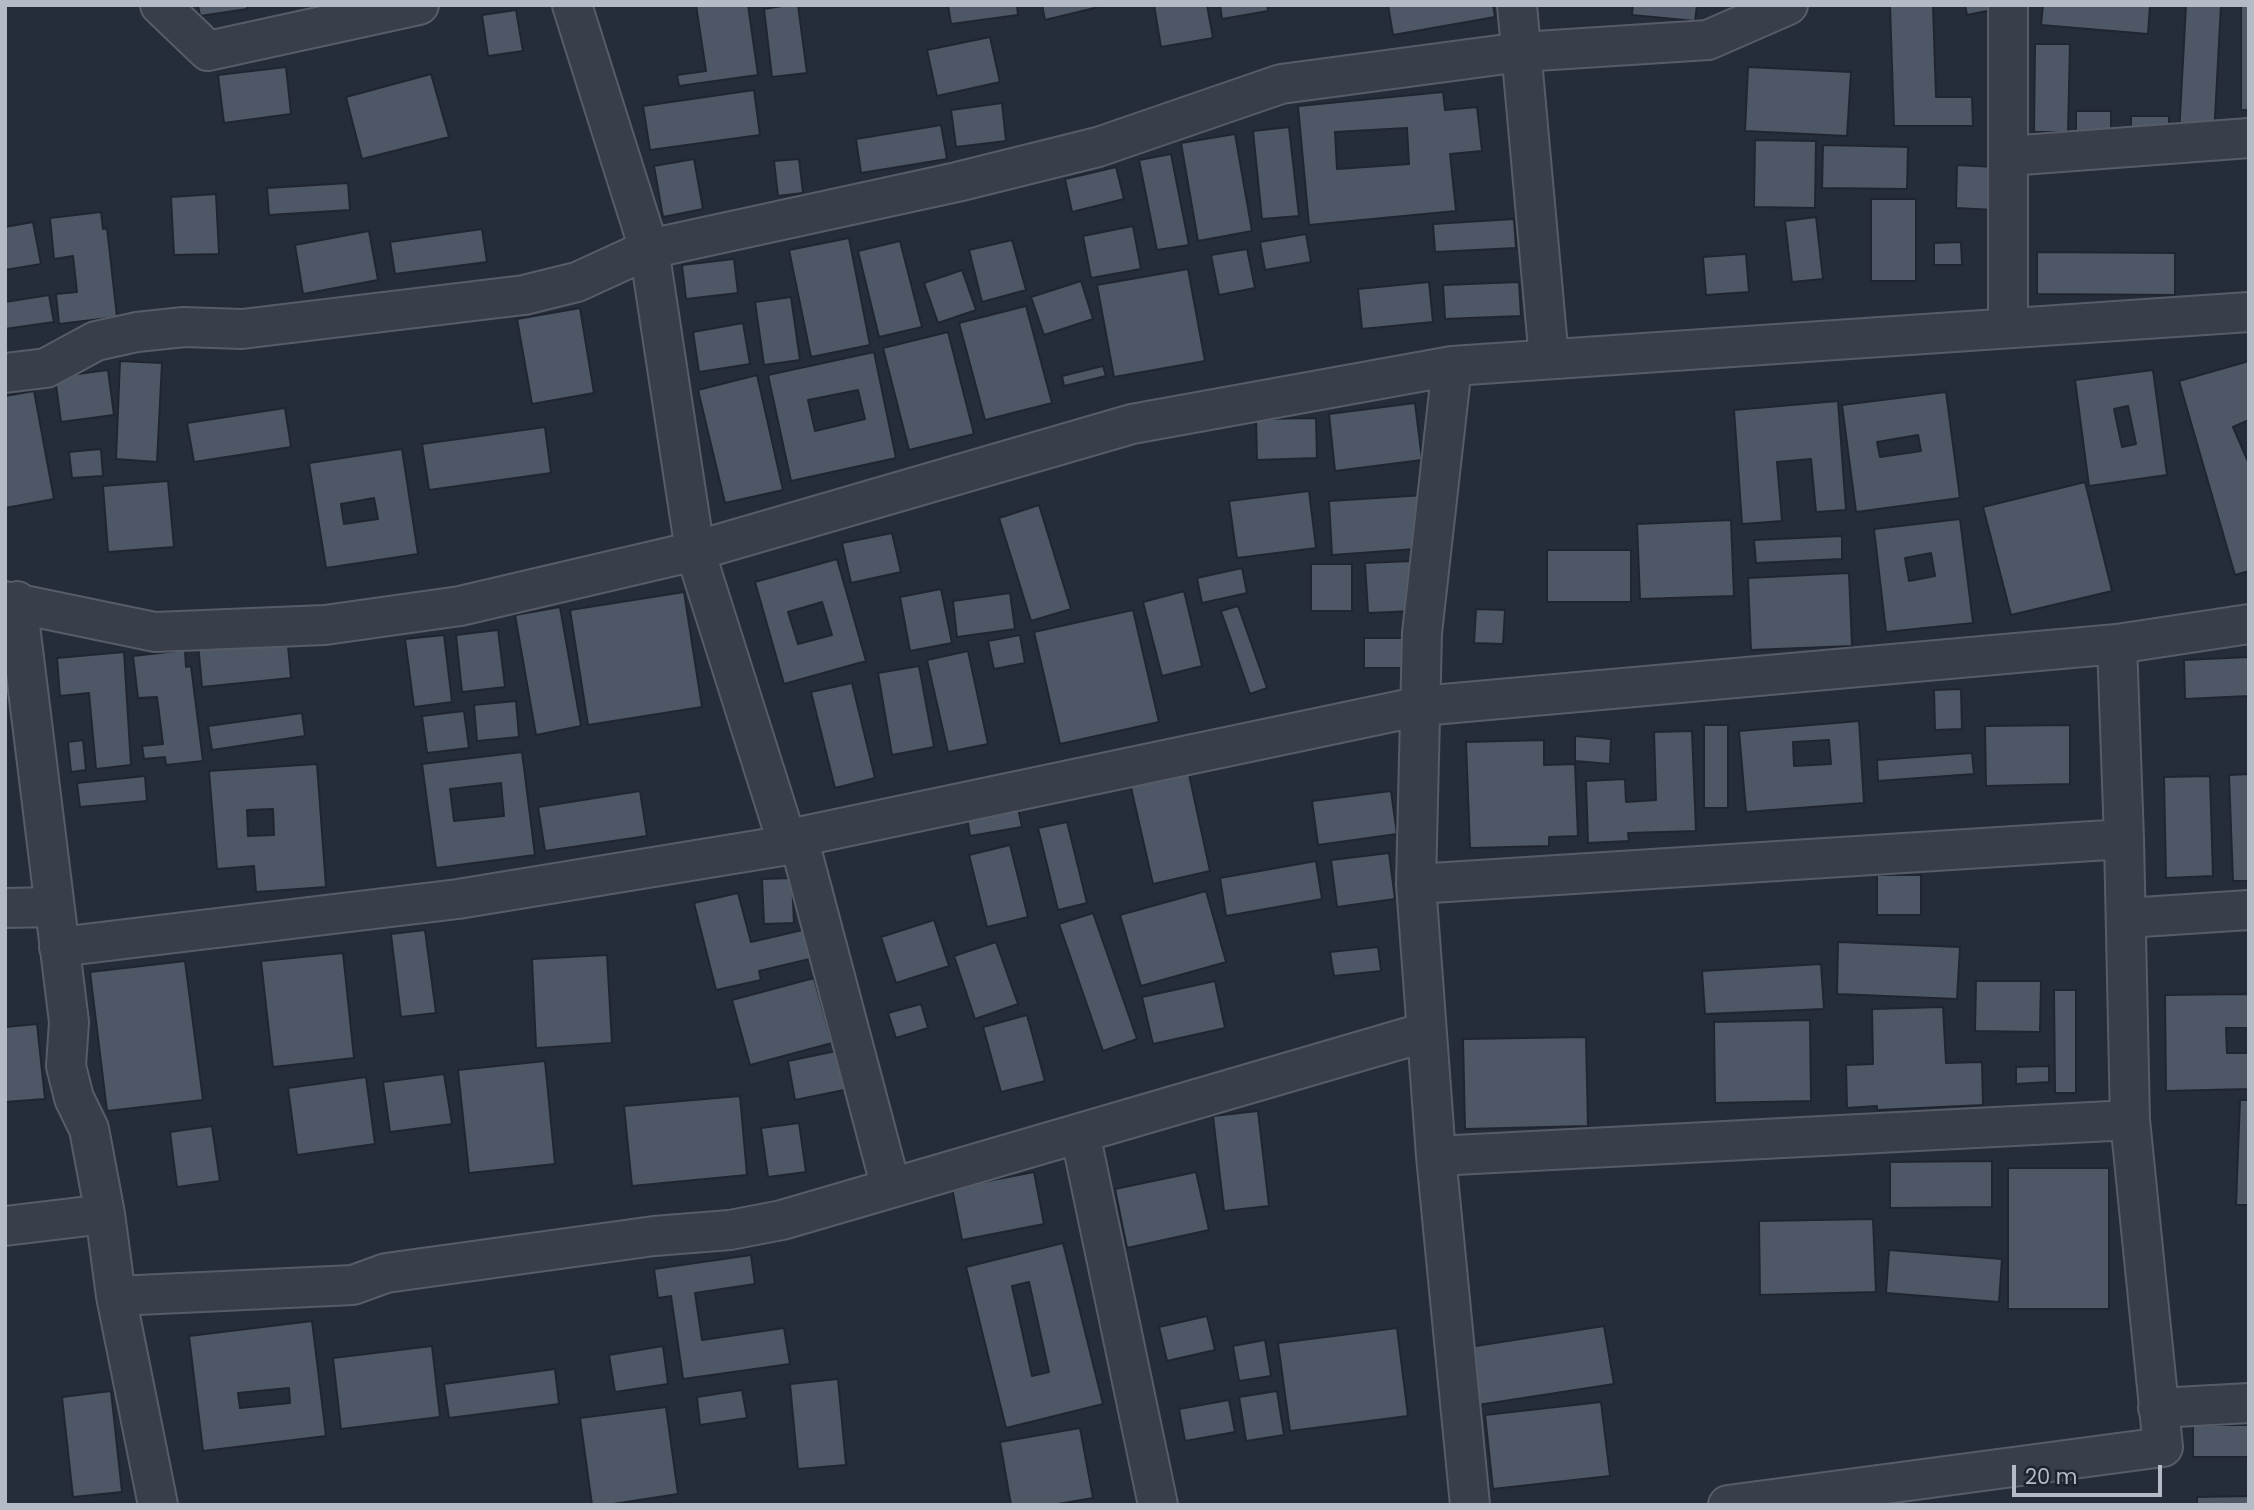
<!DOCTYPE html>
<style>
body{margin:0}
#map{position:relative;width:2254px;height:1510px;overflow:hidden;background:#252d3a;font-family:Poppins,sans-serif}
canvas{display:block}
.frame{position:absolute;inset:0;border:7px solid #b4bac6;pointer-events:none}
.scale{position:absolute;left:2012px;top:1465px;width:150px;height:32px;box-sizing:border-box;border:4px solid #b4bac6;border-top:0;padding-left:9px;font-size:21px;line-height:24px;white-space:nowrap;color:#b4bac6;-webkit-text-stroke:5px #1e242f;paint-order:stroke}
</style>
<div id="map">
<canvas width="2254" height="1510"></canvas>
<div class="frame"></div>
<div class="scale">20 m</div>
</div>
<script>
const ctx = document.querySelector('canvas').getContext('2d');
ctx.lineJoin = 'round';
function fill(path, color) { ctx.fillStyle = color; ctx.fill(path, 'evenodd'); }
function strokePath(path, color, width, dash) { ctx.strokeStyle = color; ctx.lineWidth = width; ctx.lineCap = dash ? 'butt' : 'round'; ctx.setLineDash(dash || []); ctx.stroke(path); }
const building = new Path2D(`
 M 198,5 L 247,5 L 247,9 L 200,16 Z
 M 696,5 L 748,5 L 758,75 L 679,86 L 677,75 L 706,71 Z
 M 788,5 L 798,5 L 807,73 L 772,77 L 764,9 Z
 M 948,5 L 1017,5 L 1018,15 L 951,24 Z
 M 1042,5 L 1107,5 L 1045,20 Z
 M 1154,5 L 1207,5 L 1213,38 L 1161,47 Z
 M 1220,5 L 1267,5 L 1268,11 L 1222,19 Z
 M 1388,5 L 1493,5 L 1495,17 L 1393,35 Z
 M 1633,5 L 1697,5 L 1695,21 L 1632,15 Z
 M 1890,5 L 1933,5 L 1936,97 L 1972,97 L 1973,126 L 1894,126 Z
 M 1965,5 L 1991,5 L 1992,10 L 1967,15 Z
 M 2043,5 L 2150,5 L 2148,34 L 2041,25 Z
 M 2186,5 L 2221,5 L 2214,136 L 2179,135 Z
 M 2241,5 L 2249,5 L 2249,110 L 2241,110 Z
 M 516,10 L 523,51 L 488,56 L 482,15 Z
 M 990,37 L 1000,82 L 937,96 L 927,50 Z
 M 2035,44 L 2070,44 L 2068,132 L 2034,132 Z
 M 286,67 L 291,114 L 224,123 L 218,75 Z
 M 1748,67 L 1851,72 L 1847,136 L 1745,131 Z
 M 431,74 L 449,137 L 362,159 L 346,97 Z
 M 754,90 L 760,135 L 650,150 L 643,106 Z
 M 1443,92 L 1445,110 L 1477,107 L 1482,151 L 1450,154 L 1456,211 L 1309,225 L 1298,106 ZM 1407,128 L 1409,164 L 1337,169 L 1335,132 Z
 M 1002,103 L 1006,141 L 956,147 L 951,110 Z
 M 2076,111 L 2111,111 L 2111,132 L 2076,132 Z
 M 2131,116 L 2169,116 L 2169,140 L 2131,140 Z
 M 941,125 L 947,159 L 861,173 L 856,139 Z
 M 1289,127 L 1299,216 L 1262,219 L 1253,131 Z
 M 1235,134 L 1252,231 L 1198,241 L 1181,143 Z
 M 1755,140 L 1816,141 L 1815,208 L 1754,207 Z
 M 1823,145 L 1908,147 L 1907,189 L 1822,188 Z
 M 1171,154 L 1189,245 L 1157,250 L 1139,160 Z
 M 694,159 L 703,209 L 663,217 L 654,166 Z
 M 799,159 L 803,193 L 778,196 L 774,161 Z
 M 1957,165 L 1996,167 L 1994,210 L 1956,208 Z
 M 1116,167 L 1124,199 L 1072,212 L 1065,179 Z
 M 348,183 L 350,210 L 269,215 L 267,188 Z
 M 216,194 L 219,254 L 174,255 L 171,197 Z
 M 1871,199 L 1916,199 L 1916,281 L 1871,281 Z
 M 101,212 L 103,229 L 107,228 L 117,317 L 59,324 L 56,294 L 77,292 L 73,256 L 54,259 L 50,218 Z
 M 1816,217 L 1823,279 L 1792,282 L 1785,221 Z
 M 1514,219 L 1516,248 L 1435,252 L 1433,224 Z
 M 33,222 L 41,264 L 5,270 L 5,227 Z
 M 1133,226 L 1141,269 L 1091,278 L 1083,236 Z
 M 482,229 L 487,262 L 395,274 L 390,242 Z
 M 369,231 L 378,280 L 303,294 L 295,245 Z
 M 1306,234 L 1311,262 L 1265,270 L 1260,242 Z
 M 849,238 L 870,345 L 811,357 L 789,250 Z
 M 1012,240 L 1026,290 L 982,302 L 969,250 Z
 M 900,241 L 922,327 L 879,337 L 858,251 Z
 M 1961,242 L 1962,265 L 1934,265 L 1934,243 Z
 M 1247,249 L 1255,288 L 1219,295 L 1211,255 Z
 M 2037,252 L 2175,253 L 2175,295 L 2037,294 Z
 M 1746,254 L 1749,292 L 1706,295 L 1703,257 Z
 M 734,259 L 738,293 L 686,299 L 682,265 Z
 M 1188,269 L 1205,361 L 1114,377 L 1097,285 Z
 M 962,270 L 976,310 L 938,323 L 924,283 Z
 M 1081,281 L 1093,319 L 1044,335 L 1031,297 Z
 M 1429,282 L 1433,322 L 1362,329 L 1358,289 Z
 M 1519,282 L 1521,316 L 1445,319 L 1443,285 Z
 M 49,295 L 54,322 L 5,329 L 5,302 Z
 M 791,297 L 800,360 L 764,365 L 755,302 Z
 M 1026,306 L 1052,403 L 985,420 L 959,323 Z
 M 580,308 L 594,393 L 532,404 L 517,319 Z
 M 743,323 L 750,364 L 699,372 L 693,332 Z
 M 948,332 L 974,434 L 909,450 L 883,348 Z
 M 874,352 L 896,458 L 791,481 L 768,375 ZM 858,390 L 865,419 L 815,431 L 808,400 Z
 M 120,361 L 162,363 L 157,462 L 116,459 Z
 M 2249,361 L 2249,420 L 2233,427 L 2249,464 L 2249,571 L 2235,575 L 2179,381 Z
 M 1103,366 L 1106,376 L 1064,386 L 1062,376 Z
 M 108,370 L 114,415 L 61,422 L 55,377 Z
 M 2153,370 L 2167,475 L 2089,486 L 2075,380 ZM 2128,406 L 2136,444 L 2122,447 L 2114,409 Z
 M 757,375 L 783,490 L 725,503 L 698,390 Z
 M 34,391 L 54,499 L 5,508 L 5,396 Z
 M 1946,392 L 1960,498 L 1856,512 L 1842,405 ZM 1918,435 L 1921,451 L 1880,457 L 1877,442 Z
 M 1838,401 L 1846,510 L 1816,512 L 1811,459 L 1777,462 L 1782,521 L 1742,524 L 1734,410 Z
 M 1415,403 L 1422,460 L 1335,471 L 1329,414 Z
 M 285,408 L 291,447 L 194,462 L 187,423 Z
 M 1316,418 L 1317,458 L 1257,460 L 1256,419 Z
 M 545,427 L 551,473 L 429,490 L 422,444 Z
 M 101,449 L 103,476 L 72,478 L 69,452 Z
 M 402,449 L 418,554 L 326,568 L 309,463 ZM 374,498 L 378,519 L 344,524 L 341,504 Z
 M 168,481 L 174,547 L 108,552 L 103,486 Z
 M 2085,482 L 2112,591 L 2011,615 L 1983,507 Z
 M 1309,491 L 1316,548 L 1237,558 L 1229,501 Z
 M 1425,495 L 1429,548 L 1332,555 L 1329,501 Z
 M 1039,505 L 1071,609 L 1031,621 L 999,518 Z
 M 1960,519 L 1973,623 L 1886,632 L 1874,529 ZM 1931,553 L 1935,576 L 1909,581 L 1905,558 Z
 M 1731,520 L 1734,596 L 1640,599 L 1637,524 Z
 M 892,533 L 901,572 L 851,583 L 842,543 Z
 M 1842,536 L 1842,559 L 1756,563 L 1754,540 Z
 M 1547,550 L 1631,550 L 1631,602 L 1547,602 Z
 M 837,559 L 866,661 L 784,684 L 755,582 ZM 822,602 L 832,635 L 798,644 L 788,612 Z
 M 1412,561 L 1414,611 L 1368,613 L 1365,563 Z
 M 1311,564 L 1352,564 L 1352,611 L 1311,611 Z
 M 1242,568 L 1247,593 L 1202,603 L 1197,578 Z
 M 1849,573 L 1852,646 L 1751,650 L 1748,578 Z
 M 941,589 L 952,643 L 910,651 L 900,597 Z
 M 1184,591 L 1202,666 L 1162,676 L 1143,602 Z
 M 684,592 L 702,707 L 588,725 L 570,610 Z
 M 1010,593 L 1015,629 L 957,637 L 953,601 Z
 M 1238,606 L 1267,688 L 1250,694 L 1221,611 Z
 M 560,607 L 581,726 L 536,735 L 515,615 Z
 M 1476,609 L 1505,610 L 1503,644 L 1474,643 Z
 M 1133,610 L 1159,722 L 1060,744 L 1034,632 Z
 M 498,630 L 505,687 L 462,692 L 456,635 Z
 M 287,635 L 291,678 L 202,687 L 198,644 Z
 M 444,635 L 452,702 L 414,707 L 405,639 Z
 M 1020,635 L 1025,663 L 994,669 L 988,641 Z
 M 1364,638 L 1408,638 L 1408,668 L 1364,668 Z
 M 185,650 L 186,667 L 191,666 L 203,761 L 166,765 L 165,757 L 144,759 L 142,746 L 163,744 L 157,697 L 138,698 L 133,656 Z
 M 968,651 L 988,744 L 948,752 L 927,660 Z
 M 124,652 L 131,765 L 96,769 L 89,693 L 60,696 L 57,658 Z
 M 2249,657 L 2249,696 L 2185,699 L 2184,660 Z
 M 919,666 L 934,747 L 892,755 L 878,673 Z
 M 852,683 L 875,778 L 835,788 L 811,692 Z
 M 1961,689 L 1962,729 L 1935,730 L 1934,690 Z
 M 516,701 L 519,737 L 477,741 L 474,705 Z
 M 464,711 L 469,748 L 427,753 L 422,716 Z
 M 302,713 L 305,736 L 212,750 L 208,726 Z
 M 1859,721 L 1864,803 L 1746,812 L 1739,731 ZM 1829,740 L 1831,764 L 1794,766 L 1793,742 Z
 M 1704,725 L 1728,725 L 1728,808 L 1704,808 Z
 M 2070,725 L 2070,784 L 1986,786 L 1985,726 Z
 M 1692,731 L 1696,831 L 1628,833 L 1629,841 L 1588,843 L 1586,781 L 1625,779 L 1626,802 L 1656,800 L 1654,732 Z
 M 1575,736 L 1611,739 L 1610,764 L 1575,761 Z
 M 83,740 L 86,770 L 71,772 L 68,742 Z
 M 1544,740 L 1544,765 L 1575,764 L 1578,836 L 1549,837 L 1549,846 L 1470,848 L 1466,742 Z
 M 522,752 L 535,855 L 436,868 L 422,764 ZM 501,783 L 504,816 L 454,821 L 450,789 Z
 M 1972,753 L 1974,774 L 1878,781 L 1877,760 Z
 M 317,764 L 326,887 L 256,892 L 254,866 L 217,869 L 209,771 ZM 273,809 L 274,835 L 248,836 L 247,810 Z
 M 1188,770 L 1210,871 L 1153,884 L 1130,783 Z
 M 2249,774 L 2249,881 L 2233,881 L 2229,775 Z
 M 145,776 L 147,801 L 80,807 L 77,783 Z
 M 2210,776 L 2213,876 L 2166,878 L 2164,777 Z
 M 640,791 L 647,836 L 545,851 L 538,807 Z
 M 1391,791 L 1397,834 L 1318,845 L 1312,801 Z
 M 1018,808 L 1022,827 L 970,836 L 967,817 Z
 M 1067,822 L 1087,903 L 1058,910 L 1038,828 Z
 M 1010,845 L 1028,917 L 987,927 L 969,855 Z
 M 1389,853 L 1395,899 L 1337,907 L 1331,860 Z
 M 1316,861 L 1322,899 L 1226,916 L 1220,878 Z
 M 1877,875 L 1921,875 L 1921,915 L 1877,915 Z
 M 792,878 L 794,923 L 764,924 L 762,879 Z
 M 1206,891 L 1226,962 L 1141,986 L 1120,915 Z
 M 738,893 L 751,942 L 807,929 L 814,958 L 759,971 L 761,980 L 716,990 L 694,903 Z
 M 1093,913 L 1137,1039 L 1103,1051 L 1059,924 Z
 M 934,920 L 949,966 L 896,983 L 881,937 Z
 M 425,930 L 436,1013 L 401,1017 L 391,934 Z
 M 996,942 L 1018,1004 L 975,1019 L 954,956 Z
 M 1838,942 L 1960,947 L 1957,999 L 1837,994 Z
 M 1378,947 L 1381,971 L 1334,976 L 1330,952 Z
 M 343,953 L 354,1058 L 273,1067 L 261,961 Z
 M 607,955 L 612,1043 L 536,1048 L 532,959 Z
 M 185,961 L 203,1100 L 107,1111 L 90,972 Z
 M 1821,964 L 1824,1009 L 1705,1014 L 1702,971 Z
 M 814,978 L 832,1043 L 750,1065 L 732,1000 Z
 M 1215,981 L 1225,1028 L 1153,1044 L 1142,997 Z
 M 1976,981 L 2041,981 L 2040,1032 L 1975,1031 Z
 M 2054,990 L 2076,990 L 2076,1093 L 2055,1093 Z
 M 2249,994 L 2249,1028 L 2226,1028 L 2227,1053 L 2249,1053 L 2249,1089 L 2166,1091 L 2165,995 Z
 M 921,1004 L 928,1028 L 896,1038 L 888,1013 Z
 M 1943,1007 L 1946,1063 L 1982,1062 L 1983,1105 L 1877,1110 L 1877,1106 L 1847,1108 L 1846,1065 L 1873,1064 L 1872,1009 Z
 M 1027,1015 L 1045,1081 L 1001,1092 L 983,1027 Z
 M 1810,1020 L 1811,1101 L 1715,1103 L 1714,1022 Z
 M 37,1024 L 45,1099 L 5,1102 L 5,1027 Z
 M 1586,1037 L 1588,1126 L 1465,1129 L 1463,1039 Z
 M 846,1049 L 854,1088 L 795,1100 L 788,1061 Z
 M 545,1061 L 555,1164 L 469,1173 L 458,1070 Z
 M 2049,1066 L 2049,1082 L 2016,1084 L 2016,1067 Z
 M 444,1074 L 452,1124 L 390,1132 L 383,1082 Z
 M 366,1077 L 375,1144 L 297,1155 L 288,1088 Z
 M 740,1096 L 747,1175 L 632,1186 L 624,1106 Z
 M 2240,1100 L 2249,1100 L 2249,1205 L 2236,1205 Z
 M 1258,1111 L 1269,1206 L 1224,1211 L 1213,1116 Z
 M 799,1123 L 806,1172 L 768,1177 L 761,1128 Z
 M 212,1126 L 220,1181 L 177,1187 L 170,1132 Z
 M 1992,1161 L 1992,1207 L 1890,1208 L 1890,1162 Z
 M 2008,1168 L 2109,1168 L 2109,1309 L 2008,1309 Z
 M 1034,1172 L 1044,1224 L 962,1240 L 952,1188 Z
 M 1196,1172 L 1209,1230 L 1127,1248 L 1115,1189 Z
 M 1873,1219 L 1876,1292 L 1760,1295 L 1759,1221 Z
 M 1063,1243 L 1103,1404 L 1006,1428 L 966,1267 ZM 1029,1282 L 1049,1372 L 1032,1376 L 1012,1286 Z
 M 1889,1250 L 2002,1259 L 1999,1302 L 1886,1293 Z
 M 751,1255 L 755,1284 L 695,1293 L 702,1340 L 784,1328 L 790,1364 L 683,1379 L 671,1296 L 658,1298 L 654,1269 Z
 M 1207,1316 L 1215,1350 L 1167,1361 L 1159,1327 Z
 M 312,1321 L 326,1436 L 203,1451 L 189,1336 ZM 289,1388 L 290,1403 L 240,1408 L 238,1393 Z
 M 1604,1326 L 1614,1384 L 1478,1405 L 1469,1347 Z
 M 1397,1328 L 1408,1416 L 1290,1431 L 1278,1343 Z
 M 1265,1340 L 1271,1376 L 1239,1381 L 1233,1346 Z
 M 432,1346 L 440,1417 L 341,1429 L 333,1358 Z
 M 663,1346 L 668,1384 L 615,1392 L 609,1355 Z
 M 555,1369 L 559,1404 L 449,1418 L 444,1384 Z
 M 838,1379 L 846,1465 L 798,1469 L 790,1384 Z
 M 742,1390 L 747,1418 L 700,1425 L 697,1397 Z
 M 111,1391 L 122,1492 L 73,1497 L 62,1397 Z
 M 1277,1391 L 1284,1435 L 1246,1441 L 1239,1397 Z
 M 1229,1400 L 1235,1432 L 1185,1441 L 1179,1409 Z
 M 1601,1402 L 1610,1476 L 1493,1489 L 1485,1415 Z
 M 666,1407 L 678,1494 L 607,1505 L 592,1505 L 580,1418 Z
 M 2193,1425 L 2249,1425 L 2249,1457 L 2193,1457 Z
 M 1080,1428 L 1093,1498 L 1052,1505 L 1011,1505 L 1000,1442 Z
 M 2249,1496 L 2249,1505 L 2197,1505 L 2197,1497 Z`);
fill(building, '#4e5765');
strokePath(building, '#202631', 2);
const minor = new Path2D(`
 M 160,5 L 208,51 L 419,5
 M 572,5 L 649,249 L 695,551 L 788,845
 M 1517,5 L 1549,359
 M 2008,5 L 2008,328
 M 2008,156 L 2249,138
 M 1452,366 L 1422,633 L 1416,884 L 1436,1156 L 1470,1505
 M 5,373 L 46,368 L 96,341 L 137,332 L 184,327 L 242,329 L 524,295 L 577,282 L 649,249 L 957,182 L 1098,147 L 1281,84 L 1521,52 L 1708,40 L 1788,5
 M 5,601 L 155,632 L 325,625 L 460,606 L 695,551 L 1132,424 L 1452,366 L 2249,312
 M 17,601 L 69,1022 L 66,1066 L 74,1098 L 89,1129 L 105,1214 L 116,1296 L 158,1505
 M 798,837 L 891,1188
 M 1416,884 L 2124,839
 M 5,908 L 54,907
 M 2126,918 L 2249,910
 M 59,947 L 458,899 L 788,845 L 798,837 L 1421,706 L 2117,644 L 2249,624
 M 1080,1133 L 1158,1505
 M 1436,1156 L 2130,1120
 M 5,1226 L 105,1214
 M 116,1296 L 353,1285 L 386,1273 L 654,1236 L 730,1230 L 782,1220 L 1426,1032
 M 2158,1408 L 2249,1403
 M 1728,1505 L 2163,1447 L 2130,1120 L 2124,839 L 2117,644`);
strokePath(minor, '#575d68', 42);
strokePath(minor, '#393f4a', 38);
</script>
